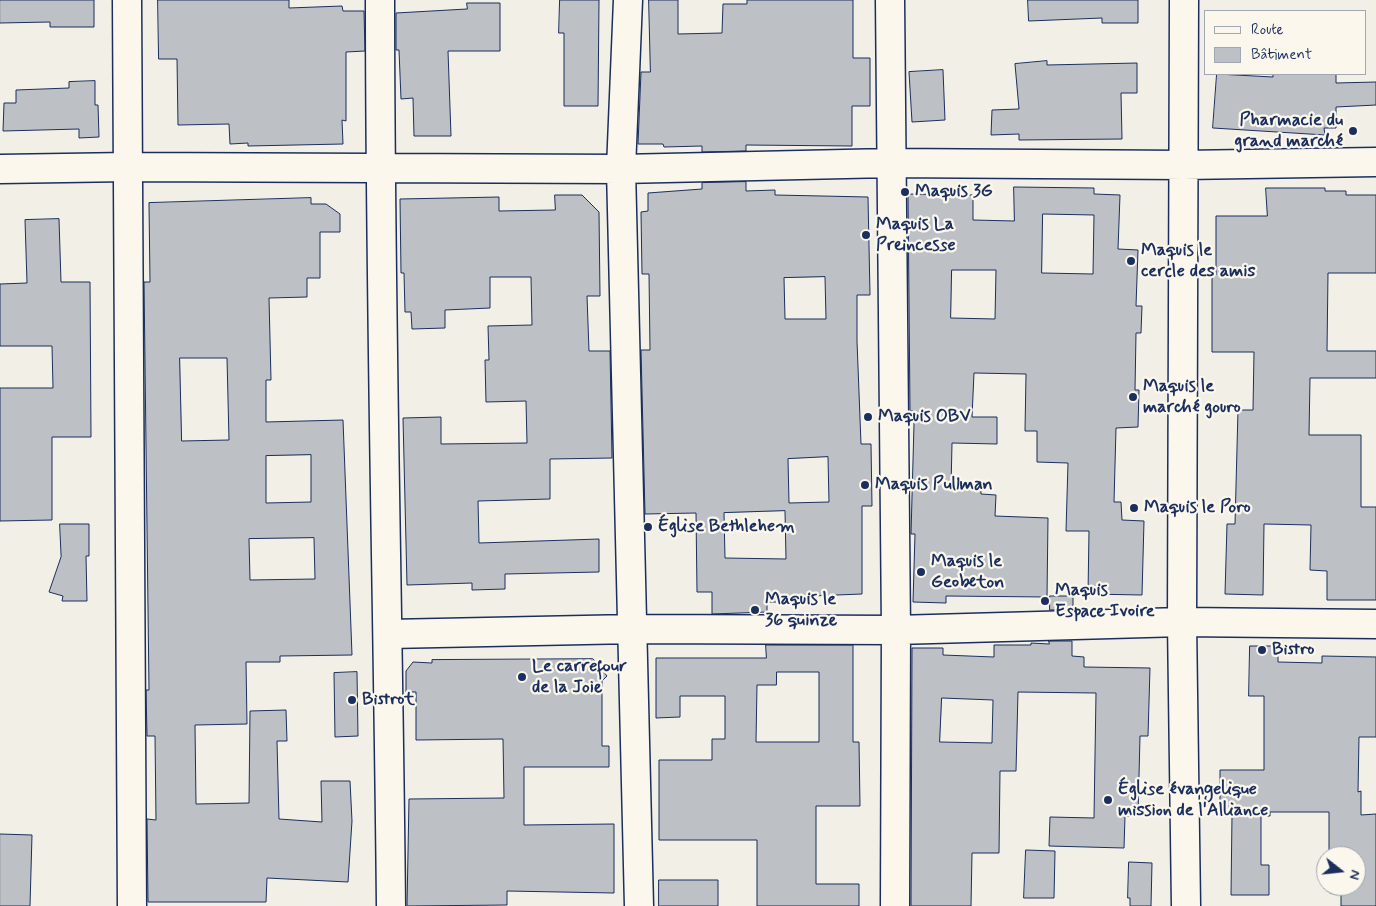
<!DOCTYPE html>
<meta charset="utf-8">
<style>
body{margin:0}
#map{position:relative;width:1376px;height:906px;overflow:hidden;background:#f2efe6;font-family:Mynerve,sans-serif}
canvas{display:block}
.legend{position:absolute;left:1204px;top:10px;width:162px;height:65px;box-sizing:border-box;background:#fbf7ec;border:1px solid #a1a7b3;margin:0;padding:6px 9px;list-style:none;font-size:15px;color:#1b2f5e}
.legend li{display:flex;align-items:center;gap:10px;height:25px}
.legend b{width:25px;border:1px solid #a1a7b3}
.north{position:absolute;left:1316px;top:846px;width:50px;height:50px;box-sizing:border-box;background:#fbf7ec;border:1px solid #a1a7b3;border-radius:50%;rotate:106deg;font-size:14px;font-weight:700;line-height:20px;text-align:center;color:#1b2f5e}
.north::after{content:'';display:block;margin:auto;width:18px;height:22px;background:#1b2f5e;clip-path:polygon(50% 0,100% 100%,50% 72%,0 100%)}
</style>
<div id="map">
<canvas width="1376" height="906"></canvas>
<ul class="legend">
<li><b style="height:6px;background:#fbf7ec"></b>Route</li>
<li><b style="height:14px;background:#bdc0c4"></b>Bâtiment</li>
</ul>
<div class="north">N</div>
</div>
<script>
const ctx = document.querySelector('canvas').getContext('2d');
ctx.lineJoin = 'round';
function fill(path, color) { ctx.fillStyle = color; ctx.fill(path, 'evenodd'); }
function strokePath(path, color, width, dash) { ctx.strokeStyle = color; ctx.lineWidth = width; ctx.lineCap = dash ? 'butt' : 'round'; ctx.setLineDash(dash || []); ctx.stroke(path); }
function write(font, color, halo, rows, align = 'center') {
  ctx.font = font + ' Mynerve,sans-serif'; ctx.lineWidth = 4.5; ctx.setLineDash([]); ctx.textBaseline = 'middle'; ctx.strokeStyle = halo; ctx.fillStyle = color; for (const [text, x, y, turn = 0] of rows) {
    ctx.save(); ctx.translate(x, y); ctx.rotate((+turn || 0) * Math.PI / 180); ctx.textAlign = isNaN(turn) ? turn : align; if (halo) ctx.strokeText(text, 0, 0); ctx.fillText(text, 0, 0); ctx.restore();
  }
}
const building = new Path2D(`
 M 0,0 L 94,0 L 94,27 L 50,27 L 50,22 L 0,23 Z
 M 158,0 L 289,0 L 289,8 L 342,6 L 343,11 L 364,11 L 365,51 L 346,52 L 346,121 L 342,120 L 343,144 L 248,146 L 248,143 L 230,144 L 229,124 L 178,125 L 177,59 L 159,59 Z
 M 560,0 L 599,0 L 598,106 L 564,106 L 564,33 L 559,33 Z
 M 649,0 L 678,0 L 678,34 L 722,33 L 723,4 L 747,4 L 747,0 L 853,0 L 853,58 L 870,58 L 870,106 L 852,106 L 852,146 L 746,145 L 746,151 L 702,152 L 702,146 L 664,147 L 663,144 L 638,144 L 641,72 L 650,72 Z
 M 1028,0 L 1138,0 L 1138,23 L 1102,23 L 1102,18 L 1029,21 Z
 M 467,3 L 500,3 L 500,51 L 448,51 L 451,136 L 414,136 L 413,98 L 401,99 L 399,50 L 396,50 L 396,13 L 467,9 Z
 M 1047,61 L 1047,65 L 1137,63 L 1137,93 L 1121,93 L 1122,139 L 1019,140 L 1019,134 L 991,135 L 992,110 L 1019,109 L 1015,64 Z
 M 943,70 L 945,120 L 912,122 L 909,72 Z
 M 1217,74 L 1273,77 L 1273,74 L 1336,74 L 1336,83 L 1376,82 L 1376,105 L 1336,107 L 1336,128 L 1324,128 L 1325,135 L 1213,128 Z
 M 95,81 L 95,105 L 98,105 L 99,137 L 79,138 L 79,129 L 3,131 L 4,103 L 16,103 L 16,90 L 69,88 L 69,82 Z
 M 746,182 L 746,191 L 775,190 L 775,195 L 868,197 L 870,295 L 857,295 L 857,341 L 861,444 L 871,444 L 872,506 L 862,506 L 862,594 L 811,596 L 811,602 L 767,602 L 767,612 L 712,614 L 712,592 L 697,592 L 696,513 L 645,514 L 641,350 L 650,350 L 649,274 L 642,274 L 641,212 L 648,211 L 648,193 L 702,189 L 702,183 ZM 825,277 L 826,319 L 785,319 L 784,278 ZM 828,457 L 829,502 L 789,503 L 788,459 ZM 785,511 L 786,559 L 725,558 L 724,513 Z
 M 1014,187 L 1094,188 L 1094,194 L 1120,195 L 1118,249 L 1138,250 L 1136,306 L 1142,306 L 1141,333 L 1136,333 L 1135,390 L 1139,390 L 1138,427 L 1116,428 L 1114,502 L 1121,502 L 1122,520 L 1144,521 L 1142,595 L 1088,594 L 1089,531 L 1066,531 L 1068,463 L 1037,462 L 1037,431 L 1025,431 L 1026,374 L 974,373 L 972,417 L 997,417 L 997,444 L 952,443 L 951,489 L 981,490 L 981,494 L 996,495 L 995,516 L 1048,518 L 1047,597 L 946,596 L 946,603 L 913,602 L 915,534 L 911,534 L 914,424 L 913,411 L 910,411 L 908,194 L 973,195 L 973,220 L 1014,221 ZM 1043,214 L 1094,215 L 1093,274 L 1042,273 ZM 952,270 L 996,270 L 995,319 L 951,318 Z
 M 1266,188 L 1325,188 L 1325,191 L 1346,191 L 1346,195 L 1376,195 L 1376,273 L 1328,273 L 1327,351 L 1376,351 L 1376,378 L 1310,378 L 1309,435 L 1361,435 L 1361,507 L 1376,507 L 1376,600 L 1327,600 L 1327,571 L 1310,570 L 1311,525 L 1264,524 L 1263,595 L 1225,594 L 1227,524 L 1235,524 L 1238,410 L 1253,410 L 1254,352 L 1212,352 L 1212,275 L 1216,275 L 1216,216 L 1267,216 Z
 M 555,195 L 582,195 L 599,212 L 600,296 L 587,296 L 589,351 L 610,351 L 612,458 L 550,459 L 550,499 L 478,501 L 479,543 L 599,539 L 599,572 L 505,574 L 505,589 L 472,590 L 472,583 L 407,585 L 403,418 L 441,417 L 441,444 L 527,443 L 526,401 L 486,402 L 485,360 L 489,360 L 488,326 L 532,325 L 531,277 L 490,277 L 490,308 L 445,310 L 445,328 L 412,329 L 411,312 L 405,312 L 404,273 L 401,273 L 400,199 L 499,197 L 499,211 L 555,210 Z
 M 311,198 L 311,204 L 326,204 L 340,214 L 340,232 L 320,232 L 320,278 L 307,278 L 307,297 L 269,298 L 271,380 L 266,380 L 266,422 L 343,420 L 352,655 L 280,656 L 280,662 L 246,662 L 247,724 L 195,725 L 196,804 L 249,803 L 250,711 L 286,710 L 287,741 L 277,741 L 279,819 L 322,822 L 321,781 L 350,781 L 352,821 L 348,882 L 267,878 L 266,902 L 148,902 L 147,819 L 156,820 L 155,736 L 147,736 L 146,690 L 149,690 L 144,282 L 150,282 L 149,203 ZM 180,358 L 227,358 L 229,440 L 182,441 ZM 311,455 L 311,502 L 266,503 L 266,456 ZM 314,538 L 315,579 L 250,580 L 249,539 Z
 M 59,219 L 61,282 L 90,282 L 91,437 L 52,437 L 52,520 L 0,521 L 0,388 L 53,388 L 52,346 L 0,346 L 0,284 L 27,283 L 25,220 Z
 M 60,524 L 89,524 L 89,556 L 86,556 L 87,601 L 62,601 L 63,596 L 49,592 L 61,557 Z
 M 1050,596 L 1073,596 L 1073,609 L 1050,610 Z
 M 1049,641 L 1072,641 L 1072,656 L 1084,657 L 1084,667 L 1150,668 L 1148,736 L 1140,736 L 1138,816 L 1125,816 L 1124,848 L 1049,846 L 1050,817 L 1094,818 L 1096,693 L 1018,692 L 1016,771 L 1000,771 L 999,853 L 972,853 L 971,906 L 911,906 L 912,648 L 943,648 L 943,655 L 994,657 L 994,645 L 1031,645 L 1031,643 L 1049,644 ZM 942,698 L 993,700 L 992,743 L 940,742 Z
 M 766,645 L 853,645 L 853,742 L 859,742 L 860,806 L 816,806 L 816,884 L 859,884 L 859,906 L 757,906 L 757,840 L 659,840 L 659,760 L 712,760 L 712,739 L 725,739 L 725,696 L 680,696 L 680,717 L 656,718 L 656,658 L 766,658 ZM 777,672 L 819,672 L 819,742 L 756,742 L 757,685 L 776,685 Z
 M 1250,646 L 1278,646 L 1278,662 L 1322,663 L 1322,656 L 1376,657 L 1376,737 L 1359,737 L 1358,792 L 1361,791 L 1361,815 L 1376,814 L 1376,906 L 1341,906 L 1341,893 L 1330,893 L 1330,886 L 1356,886 L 1356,856 L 1329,856 L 1329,812 L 1270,812 L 1270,816 L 1261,816 L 1261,865 L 1269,865 L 1269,895 L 1231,895 L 1232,815 L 1220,815 L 1220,770 L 1264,770 L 1264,696 L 1249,696 Z
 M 593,659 L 607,676 L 602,681 L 602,746 L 609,746 L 609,767 L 524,767 L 524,825 L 614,824 L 614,893 L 507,891 L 507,905 L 407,906 L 409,799 L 504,798 L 503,739 L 416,740 L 416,692 L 406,692 L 406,671 L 413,662 L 432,663 L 432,660 Z
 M 357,672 L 358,736 L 335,737 L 334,673 Z
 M 0,834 L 32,835 L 30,906 L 0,906 Z
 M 1026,850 L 1055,851 L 1054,898 L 1024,898 Z
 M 1129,862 L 1152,863 L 1151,906 L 1130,906 L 1130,898 L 1128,898 Z
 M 659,880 L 718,880 L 718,906 L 659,906 Z`);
fill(building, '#bdc0c4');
strokePath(building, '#1b2f5e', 1);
const minor = new Path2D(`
 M 127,0 L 132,906
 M 380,0 C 380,302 388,604 391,906
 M 628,0 L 621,169 L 639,906
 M 890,0 L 896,630 L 895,906
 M 1184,0 L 1182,622 L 1186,906
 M 0,169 L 128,167 L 621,169 L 890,163 L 1184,165 L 1376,162
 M 389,634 L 633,629 L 896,630 L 1182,622 L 1376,624`);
strokePath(minor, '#1b2f5e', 31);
strokePath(minor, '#fbf7ec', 28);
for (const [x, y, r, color] of [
 [1353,131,5,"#1b2f5e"],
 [905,192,5,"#1b2f5e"],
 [866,235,5,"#1b2f5e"],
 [1131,261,5,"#1b2f5e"],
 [1133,397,5,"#1b2f5e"],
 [868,417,5,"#1b2f5e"],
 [865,485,5,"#1b2f5e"],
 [1134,508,5,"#1b2f5e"],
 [648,527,5,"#1b2f5e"],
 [921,572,5,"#1b2f5e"],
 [1045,601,5,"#1b2f5e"],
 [755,610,5,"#1b2f5e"],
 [1262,650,5,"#1b2f5e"],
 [522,677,5,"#1b2f5e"],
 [352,700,5,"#1b2f5e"],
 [1108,800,5,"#1b2f5e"]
]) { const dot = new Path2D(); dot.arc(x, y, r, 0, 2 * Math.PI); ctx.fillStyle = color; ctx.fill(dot); strokePath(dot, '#fbf7ec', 2); }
write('bold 18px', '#1b2f5e', '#fbf7ec', [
 ["Pharmacie du",1343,121,"right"],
 ["grand marché",1343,142,"right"],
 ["Maquis 3G",915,192],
 ["Maquis La",876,225],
 ["Preincesse",876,246],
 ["Maquis le",1141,251],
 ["cercle des amis",1141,272],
 ["Maquis le",1143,387],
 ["marché gouro",1143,408],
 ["Maquis OBV",878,417],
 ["Maquis Pullman",875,485],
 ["Maquis le Poro",1144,508],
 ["Église Bethlehem",658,527],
 ["Maquis le",931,562],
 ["Geobeton",931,583],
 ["Maquis",1055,591],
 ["Espace Ivoire",1055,612],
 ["Maquis le",765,600],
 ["36 quinze",765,621],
 ["Bistro",1272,650],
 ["Le carrefour",532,667],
 ["de la Joie",532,688],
 ["Bistrot",362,700],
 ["Église évangelique",1118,790],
 ["mission de l'Alliance",1118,811]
], 'left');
</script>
